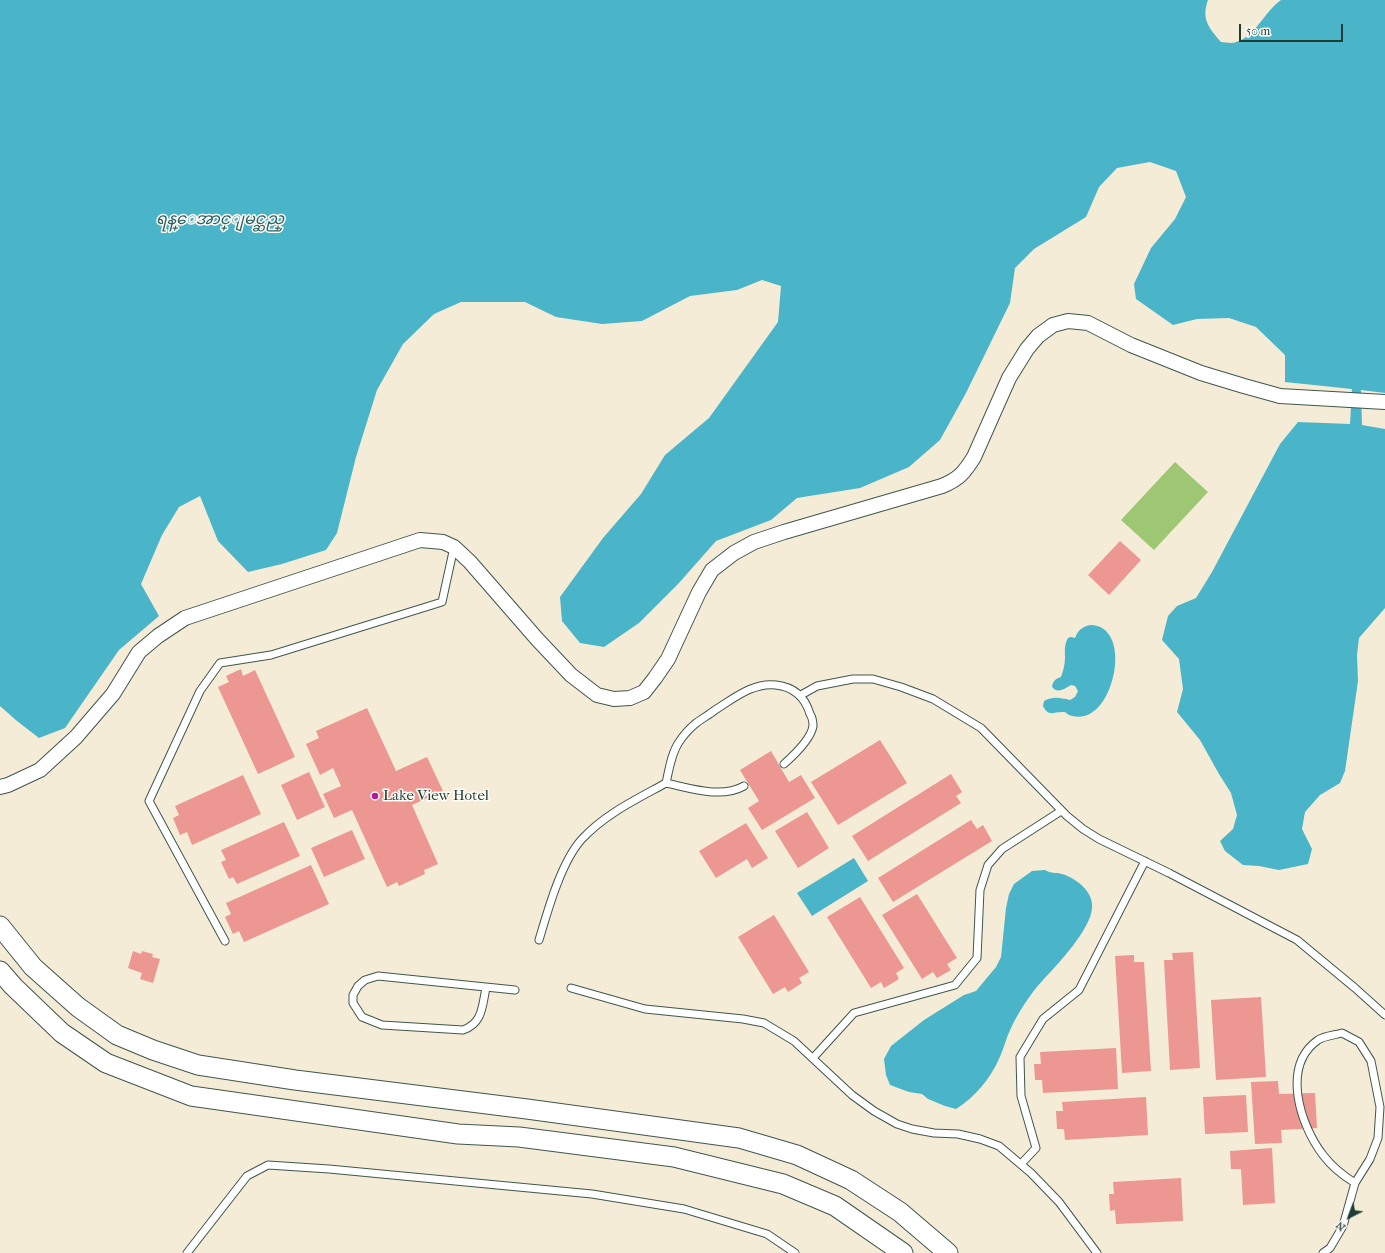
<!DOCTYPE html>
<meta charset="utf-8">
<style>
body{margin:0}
#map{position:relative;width:1385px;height:1253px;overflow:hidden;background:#f5ecd7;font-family:"IM FELL French Canon",serif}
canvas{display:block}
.north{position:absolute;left:1329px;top:1197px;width:40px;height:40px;-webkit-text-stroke:3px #fdfcf7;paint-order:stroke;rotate:222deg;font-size:11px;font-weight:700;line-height:16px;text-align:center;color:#1f3d34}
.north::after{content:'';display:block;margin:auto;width:14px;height:18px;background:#1f3d34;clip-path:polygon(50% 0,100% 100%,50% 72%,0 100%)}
.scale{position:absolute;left:1239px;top:24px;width:104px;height:18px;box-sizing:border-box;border:2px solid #1f3d34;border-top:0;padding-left:5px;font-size:12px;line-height:14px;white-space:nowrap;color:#1f3d34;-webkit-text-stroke:3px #fdfcf7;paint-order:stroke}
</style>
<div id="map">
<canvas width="1385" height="1253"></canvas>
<div class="north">N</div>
<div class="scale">50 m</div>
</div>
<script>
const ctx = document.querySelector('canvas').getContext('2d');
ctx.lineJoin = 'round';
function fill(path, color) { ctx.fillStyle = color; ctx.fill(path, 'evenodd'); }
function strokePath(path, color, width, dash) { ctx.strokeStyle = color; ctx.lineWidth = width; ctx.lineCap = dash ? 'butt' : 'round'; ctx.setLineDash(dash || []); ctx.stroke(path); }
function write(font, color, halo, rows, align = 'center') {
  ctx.font = font + ' "IM FELL French Canon","Noto Sans Myanmar",serif'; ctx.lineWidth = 3; ctx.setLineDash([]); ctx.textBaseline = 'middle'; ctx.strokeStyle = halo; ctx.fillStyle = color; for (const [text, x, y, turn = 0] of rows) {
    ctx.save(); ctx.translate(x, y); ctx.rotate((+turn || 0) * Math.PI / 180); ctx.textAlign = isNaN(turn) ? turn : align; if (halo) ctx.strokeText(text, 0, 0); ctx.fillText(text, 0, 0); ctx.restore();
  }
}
fill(new Path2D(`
 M 1175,462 L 1208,492 L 1154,550 L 1121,520 Z`), '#9dc773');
fill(new Path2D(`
 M 0,0 L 1208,0 C 1201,19 1209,28 1221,42 C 1225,42 1232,44 1236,42 C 1255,37 1265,11 1281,0 L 1385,0 L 1385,393 L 1361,390 L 1362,425 L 1385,429 L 1385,608 L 1359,638 L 1357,655 L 1358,681 L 1345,771 L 1340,783 L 1320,795 L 1305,812 L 1302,829 L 1312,849 L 1308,864 L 1279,870 L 1259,866 L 1243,865 L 1225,851 L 1220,841 L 1233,829 L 1237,815 L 1231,793 L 1219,774 L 1200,740 L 1177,712 L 1183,689 L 1179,659 L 1162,640 L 1168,616 L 1177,606 L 1196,598 L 1212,572 L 1280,444 L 1298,422 L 1350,424 L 1352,389 L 1285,382 L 1285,355 L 1256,327 L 1229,318 L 1197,319 L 1173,325 L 1136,299 L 1134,284 L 1151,248 L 1175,219 L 1186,197 L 1176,171 L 1150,162 L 1117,168 L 1099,187 L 1086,217 L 1034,249 L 1015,268 L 1010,303 L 966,393 L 940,440 L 909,467 L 860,488 L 797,498 L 771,520 L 716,541 L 679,583 L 639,623 L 604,647 L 580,643 L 562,621 L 560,597 L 603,538 L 641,494 L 665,455 L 709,418 L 778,322 L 781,286 L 762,280 L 737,290 L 690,296 L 642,321 L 602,324 L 556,317 L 525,302 L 461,302 L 434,314 L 403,344 L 377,390 L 356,457 L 337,533 L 326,550 L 282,564 L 248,572 L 218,541 L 200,496 L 179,507 L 162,535 L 141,584 L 159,616 L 119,650 L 65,728 L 39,738 L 17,721 L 0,706 Z
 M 1090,625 C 1132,625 1116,710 1084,716 C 1080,717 1074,717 1069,715 C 1067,714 1066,712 1064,712 C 1054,711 1049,718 1043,706 L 1044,701 C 1053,696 1060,698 1070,700 L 1075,697 L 1078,691 L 1075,686 L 1071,685 C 1064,689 1058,694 1052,687 C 1053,681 1055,679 1061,677 C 1063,671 1065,665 1065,658 C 1065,650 1064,645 1068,638 L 1071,637 L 1075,638 C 1078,630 1082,627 1090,625 Z
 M 854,858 L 868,881 L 812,916 L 797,893 Z
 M 1045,870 C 1051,874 1056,872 1062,874 C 1076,878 1094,892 1092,908 C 1091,929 1058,964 1043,980 C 1031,993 1019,1011 1011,1028 C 1006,1038 1004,1048 999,1059 C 990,1079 975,1097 956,1109 L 945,1106 L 928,1099 L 922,1094 L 909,1092 L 890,1085 L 886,1075 L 884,1059 L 891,1046 L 924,1020 L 964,995 L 976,991 L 996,967 L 1001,957 L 1006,908 L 1009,894 L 1014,884 L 1032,871 Z`), '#4ab4c8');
fill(new Path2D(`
 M 1120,541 L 1141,560 L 1109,595 L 1088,575 Z
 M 241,669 L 243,676 L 255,670 L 295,757 L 258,774 L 218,687 L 229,682 L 226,676 Z
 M 367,708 L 396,771 L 427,757 L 443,791 L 412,805 L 438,864 L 424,870 L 425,874 L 399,886 L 397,882 L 387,887 L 352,810 L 334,818 L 323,794 L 341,786 L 333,768 L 320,775 L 306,744 L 319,738 L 316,731 Z
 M 880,740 L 907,783 L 838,825 L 811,782 Z
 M 771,751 L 789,782 L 801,775 L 815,798 L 762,830 L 748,808 L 759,801 L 740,770 Z
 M 309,772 L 325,807 L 297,820 L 281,785 Z
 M 951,774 L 962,792 L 956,796 L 961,803 L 868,861 L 852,836 Z
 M 243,775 L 261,814 L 192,845 L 187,832 L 180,835 L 173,818 L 179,815 L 175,806 Z
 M 807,812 L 829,848 L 798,868 L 775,831 Z
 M 971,820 L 977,829 L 983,825 L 992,841 L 893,902 L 878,878 Z
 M 284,822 L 300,856 L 237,884 L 233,877 L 229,879 L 221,862 L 226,860 L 221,850 Z
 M 746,823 L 768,858 L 752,868 L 747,859 L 716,878 L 699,851 Z
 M 352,830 L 365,859 L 324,877 L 311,848 Z
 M 311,865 L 329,904 L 244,942 L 239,931 L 233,934 L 225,917 L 231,914 L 226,903 Z
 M 917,894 L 957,958 L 947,964 L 951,970 L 937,978 L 933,972 L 922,979 L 882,915 Z
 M 860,897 L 904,968 L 896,973 L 899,979 L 884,988 L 881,982 L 871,988 L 827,917 Z
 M 774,915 L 809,972 L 799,978 L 802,983 L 788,992 L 785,987 L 773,994 L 738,937 Z
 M 133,951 L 141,954 L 142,951 L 153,954 L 152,957 L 160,959 L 153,983 L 140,979 L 142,973 L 128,968 Z
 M 1193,952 L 1200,1068 L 1170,1070 L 1164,960 L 1173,960 L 1172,953 Z
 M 1134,955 L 1134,962 L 1144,962 L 1151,1071 L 1122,1073 L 1115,956 Z
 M 1261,997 L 1266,1077 L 1216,1080 L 1211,1000 Z
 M 1116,1048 L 1118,1089 L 1043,1093 L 1042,1080 L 1035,1080 L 1034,1064 L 1041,1064 L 1040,1052 Z
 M 1278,1081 L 1279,1094 L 1315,1093 L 1317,1128 L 1281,1130 L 1282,1143 L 1255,1144 L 1251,1082 Z
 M 1246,1095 L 1248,1132 L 1205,1134 L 1203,1097 Z
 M 1146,1097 L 1148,1135 L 1065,1140 L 1064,1129 L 1057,1129 L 1056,1111 L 1063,1111 L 1062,1102 Z
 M 1272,1148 L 1275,1203 L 1243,1205 L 1241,1169 L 1231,1169 L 1230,1151 Z
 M 1181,1178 L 1183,1221 L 1116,1224 L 1115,1210 L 1110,1211 L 1109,1194 L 1114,1194 L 1113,1182 Z`), '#ec9791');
const service = new Path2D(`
 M 801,695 L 817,686 L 853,679 L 873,679 L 901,687 L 933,699 L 981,728 L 1067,816 L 1083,829 L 1099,839 L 1169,873 L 1297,940 L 1355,988 L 1385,1015
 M 666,783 C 669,770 671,754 679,742 C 683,736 689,729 695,724 C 701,719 709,715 715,710 C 733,699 753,682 776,685 C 794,687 805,697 810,714 C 812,717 813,722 813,726 C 811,739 793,756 784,764
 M 539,940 C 548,910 561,862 582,839 C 605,814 637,799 666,783 C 690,788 721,799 744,786
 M 225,941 L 149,801 L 200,691 L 220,663 L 271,655 L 442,602 L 454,547
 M 486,988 C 482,1006 483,1023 463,1030 L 382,1025 L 362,1017 L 353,1003 L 353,995 L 358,986 L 365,980 L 378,976 L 515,990
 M 571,988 L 645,1009 L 743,1019 L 764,1023 L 794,1041 L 852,1095 L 874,1111 L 897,1124 L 912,1129 L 934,1133 L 958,1134 L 980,1139 L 999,1146 L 1031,1173 L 1059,1202 L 1097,1253
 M 813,1058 L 854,1013 L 955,985 L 977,958 L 980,890 L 988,865 L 1002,849 L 1061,811
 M 1021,1164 L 1036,1148 L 1021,1096 L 1020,1057 L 1043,1019 L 1079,990 L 1145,861
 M 187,1253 L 247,1176 L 268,1165 L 329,1169 L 592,1194 L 684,1209 L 767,1234 L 795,1253
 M 1323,1253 L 1330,1248 L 1343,1226 L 1355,1183 L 1370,1159 L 1378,1138 L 1380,1107 L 1371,1061 L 1359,1042 L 1342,1033 C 1335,1035 1324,1036 1318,1040 C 1281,1066 1300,1125 1323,1155 C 1332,1167 1342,1175 1355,1183`);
const minor = new Path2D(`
 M 0,787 L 8,785 L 40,770 L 76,737 L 113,694 L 139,652 L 158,636 L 185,618 L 420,540 L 443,542 L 454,547 L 470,562 L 537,639 L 571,675 L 597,695 L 614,699 L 630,698 L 644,692 L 655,678 L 668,659 L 699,592 L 712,570 L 734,553 L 754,542 L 784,532 L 942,486 C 959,479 964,473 974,457 L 1009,378 L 1027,349 L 1038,336 L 1053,325 L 1068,321 L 1088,323 L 1131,345 L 1201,373 L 1244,386 L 1280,396 L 1385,402`);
const secondary = new Path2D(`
 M 0,926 L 33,967 L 78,1007 L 117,1035 L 153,1050 L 198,1065 L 295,1080 L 527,1109 L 739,1138 L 797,1155 L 851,1180 L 900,1212 L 948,1253
 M 0,971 L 13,986 L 62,1033 L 106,1063 L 191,1096 L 458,1134 L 519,1137 L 674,1157 L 783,1184 L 835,1206 L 903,1253`);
strokePath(service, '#3f574c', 9);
strokePath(minor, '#3f574c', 16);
strokePath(secondary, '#3f574c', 21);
strokePath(service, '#fff', 7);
strokePath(minor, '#fff', 14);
strokePath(secondary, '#fff', 19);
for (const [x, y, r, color] of [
 [375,796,4,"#b5179e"]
]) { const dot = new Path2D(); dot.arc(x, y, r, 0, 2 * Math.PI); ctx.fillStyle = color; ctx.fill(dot); strokePath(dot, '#fdfcf7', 1.5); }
write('15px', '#1f3d34', '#fdfcf7', [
 ["Lake View Hotel",383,796]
], 'left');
write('italic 16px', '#2c6160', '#fdfcf7', [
 ["ရန္ေအာင္ျမင္ဆည္",220,220]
]);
</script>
